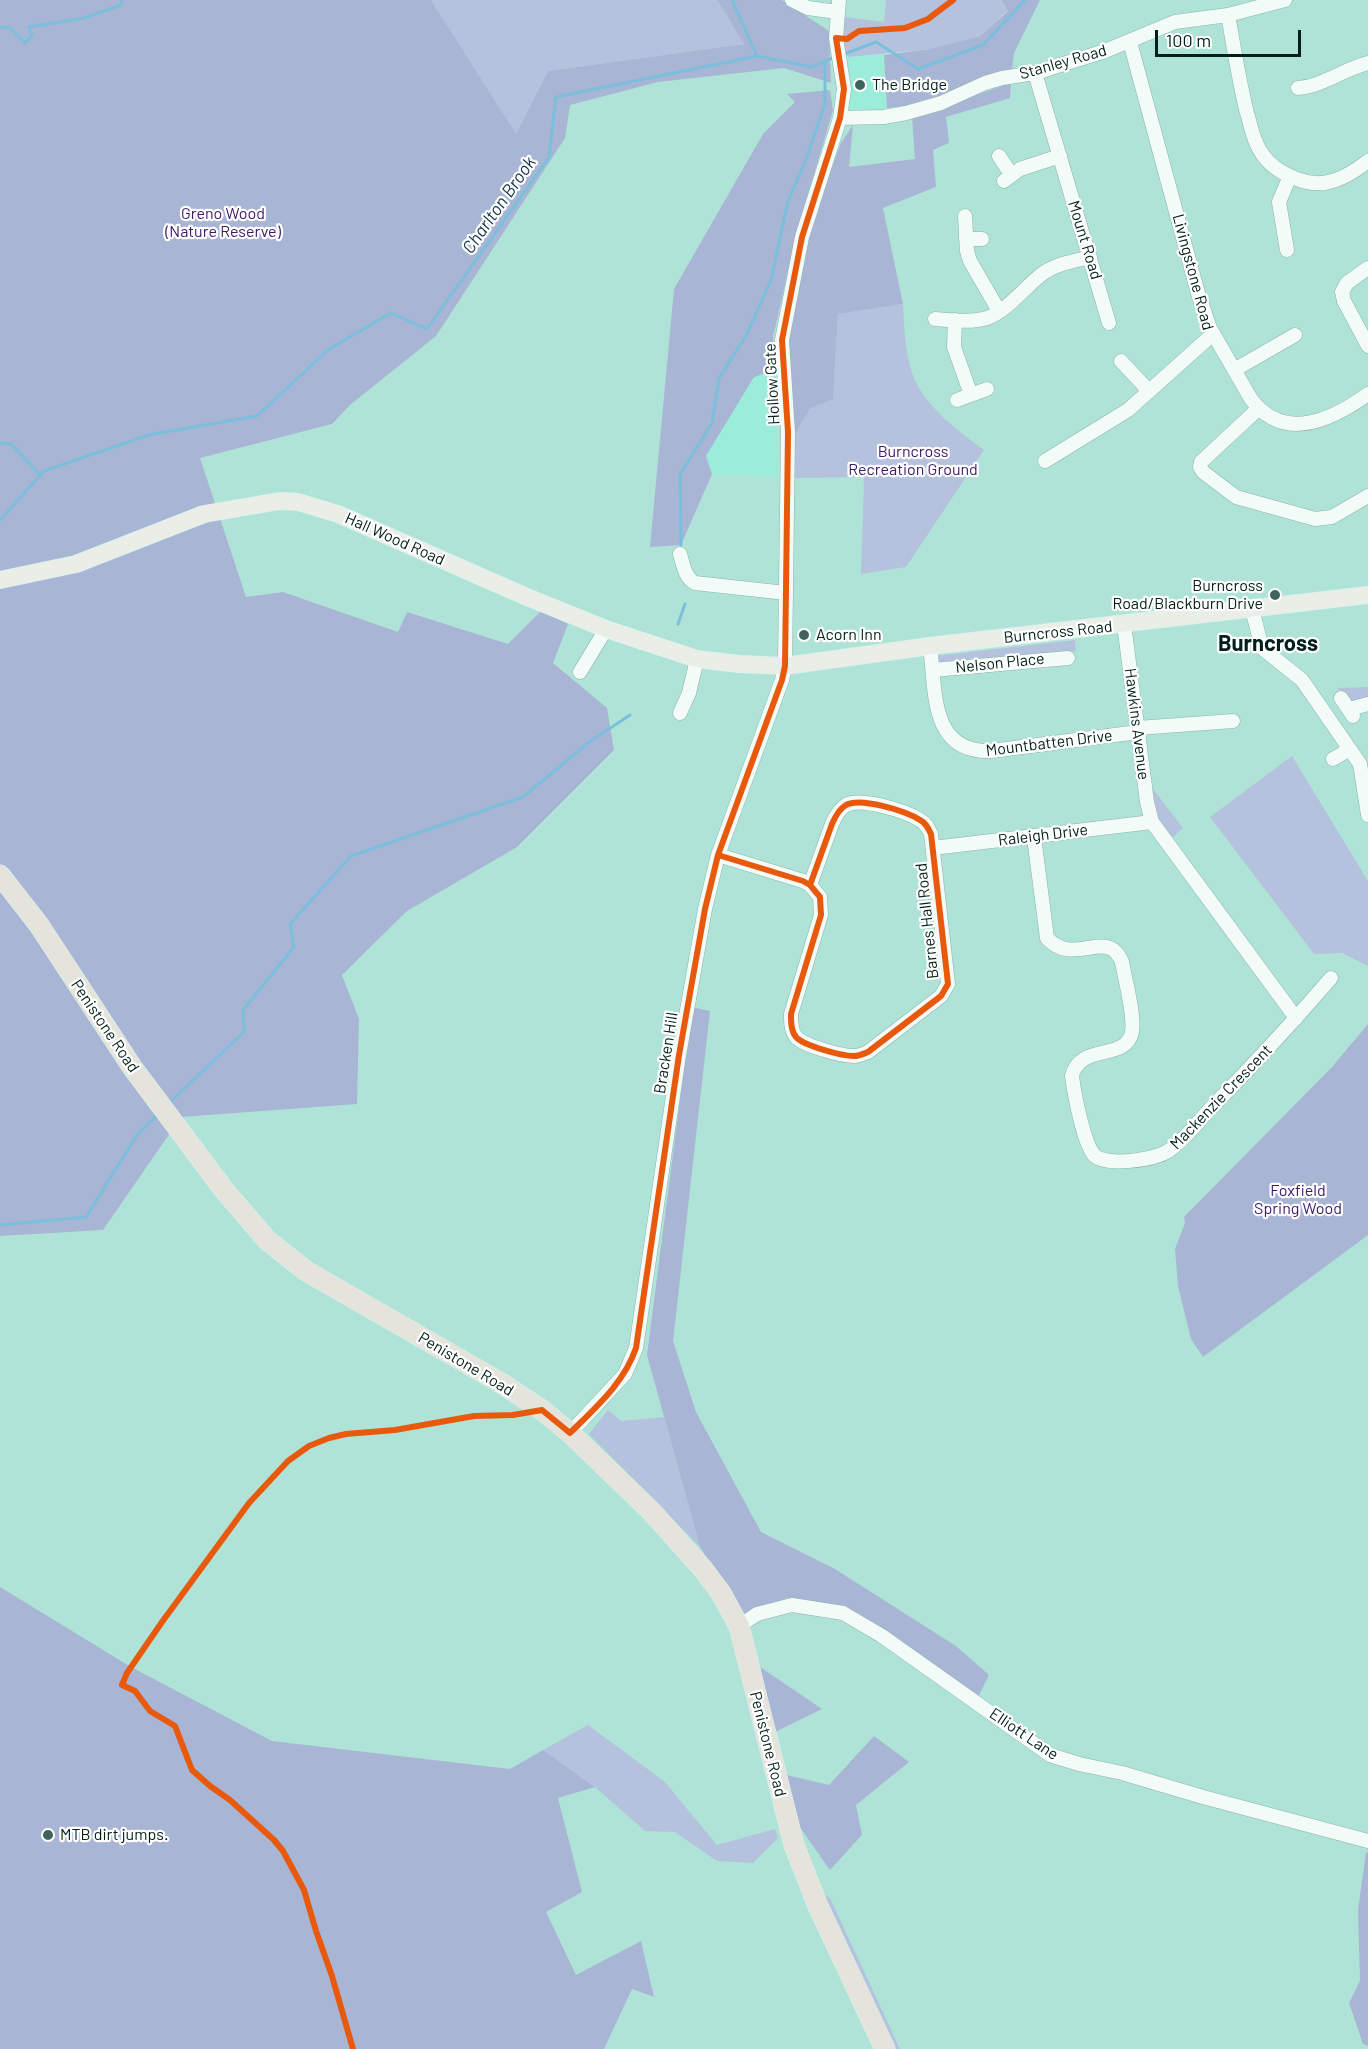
<!DOCTYPE html>
<style>
body{margin:0}
#map{position:relative;width:1368px;height:2049px;overflow:hidden;background:#b0e3d7;font-family:Barlow,sans-serif}
canvas{display:block}
.scale{position:absolute;left:1155px;top:30px;width:146px;height:27px;box-sizing:border-box;border:3px solid #021f19;border-top:0;padding-left:8px;font-size:18px;line-height:21px;white-space:nowrap;color:#021f19;-webkit-text-stroke:4px #fff;paint-order:stroke}
</style>
<div id="map">
<canvas width="1368" height="2049"></canvas>
<div class="scale">100 m</div>
</div>
<script>
const ctx = document.querySelector('canvas').getContext('2d');
ctx.lineJoin = 'round';
function fill(path, color) { ctx.fillStyle = color; ctx.fill(path, 'evenodd'); }
function strokePath(path, color, width, dash) { ctx.strokeStyle = color; ctx.lineWidth = width; ctx.lineCap = dash ? 'butt' : 'round'; ctx.setLineDash(dash || []); ctx.stroke(path); }
function write(font, color, halo, rows, align = 'center') {
  ctx.font = font + ' Barlow,sans-serif'; ctx.lineWidth = 4.5; ctx.setLineDash([]); ctx.textBaseline = 'middle'; ctx.strokeStyle = halo; ctx.fillStyle = color; for (const [text, x, y, turn = 0] of rows) {
    ctx.save(); ctx.translate(x, y); ctx.rotate((+turn || 0) * Math.PI / 180); ctx.textAlign = isNaN(turn) ? turn : align; if (halo) ctx.strokeText(text, 0, 0); ctx.fillText(text, 0, 0); ctx.restore();
  }
}
fill(new Path2D(`
 M 884,55 L 887,108 L 847,110 L 848,57 Z
 M 775,370 L 778,476 L 712,474 L 705,456 L 754,377 Z`), '#9becd9');
fill(new Path2D(`
 M 431,0 L 717,0 L 744,44 L 548,71 L 516,135 Z
 M 886,0 L 1001,0 L 1008,10 L 980,36 L 930,49 L 848,57 L 843,43 L 845,17 L 884,22 Z
 M 903,304 C 904,327 905,351 912,373 C 924,406 957,430 984,450 L 906,567 L 861,574 L 864,477 L 794,478 L 793,438 L 810,409 L 833,399 L 838,314 Z
 M 1075,640 L 1076,651 L 942,665 L 937,661 L 936,656 Z
 M 1368,687 L 1368,699 L 1349,703 L 1337,688 Z
 M 1292,756 L 1368,881 L 1368,966 L 1342,953 L 1314,954 L 1210,817 Z
 M 1153,789 L 1183,828 L 1170,840 C 1160,826 1147,807 1153,789 Z
 M 608,1410 L 621,1421 L 664,1417 L 700,1547 L 589,1434 Z
 M 588,1725 L 665,1782 L 717,1845 L 775,1829 L 778,1838 L 753,1863 L 717,1861 L 675,1832 L 645,1831 L 595,1787 L 543,1750 Z
 M 823,1895 L 830,1898 L 900,2049 L 894,2049 Z`), '#b4c2de');
fill(new Path2D(`
 M 0,0 L 431,0 L 516,134 L 548,71 L 744,44 L 717,0 L 782,0 L 829,31 L 831,83 L 784,68 L 658,82 L 570,105 L 565,138 L 436,336 L 350,405 L 332,424 L 200,458 L 246,597 L 283,592 L 398,632 L 407,612 L 508,644 L 541,611 L 568,624 L 553,663 L 607,708 L 614,750 L 517,847 L 407,911 L 342,975 L 359,1019 L 357,1104 L 181,1117 L 103,1230 L 0,1236 Z
 M 1001,0 L 1040,0 L 1014,53 L 1012,70 L 917,105 L 887,108 L 884,55 L 930,49 L 980,36 L 1008,11 Z
 M 1011,83 L 1010,98 L 946,117 L 949,143 L 933,150 L 936,187 L 883,208 L 903,304 L 838,314 L 833,399 L 810,409 L 793,438 L 784,341 L 806,235 L 841,143 L 853,125 L 849,167 L 915,159 L 912,117 Z
 M 830,90 L 833,110 L 797,232 L 773,337 L 775,370 L 754,377 L 706,456 L 712,474 L 681,545 L 650,547 L 674,289 L 763,134 L 795,102 L 787,94 Z
 M 692,1007 L 710,1011 L 673,1341 L 696,1412 L 761,1532 L 835,1569 L 956,1646 L 989,1675 L 978,1697 L 889,1633 L 843,1608 L 787,1598 L 742,1615 L 700,1547 L 647,1355 Z
 M 1368,1024 L 1368,1235 L 1203,1357 L 1191,1339 L 1178,1286 L 1175,1249 L 1185,1223 L 1184,1217 L 1332,1067 Z
 M 0,1587 L 131,1667 L 272,1741 L 510,1769 L 543,1750 L 595,1787 L 558,1798 L 582,1892 L 546,1912 L 576,1975 L 641,1941 L 654,1997 L 632,1989 L 604,2049 L 0,2049 Z
 M 760,1667 L 822,1709 L 775,1732 Z
 M 874,1736 L 909,1762 L 856,1805 L 862,1835 L 830,1870 L 799,1826 L 787,1775 L 829,1785 Z
 M 1366,1852 L 1368,1853 L 1368,2046 L 1363,2044 L 1349,2003 L 1360,1981 L 1358,1910 Z`), '#a9b5d5');
strokePath(new Path2D(`
 M 732,0 L 757,56
 M 0,27 L 9,27 L 25,43 L 32,35 L 29,27 L 84,18 L 121,5 L 122,0
 M 842,55 L 876,42 L 918,69 L 983,45 L 1025,0
 M 0,443 L 11,444 L 40,475
 M 0,520 L 44,471 L 148,435 L 257,416 L 329,349 L 391,313 L 427,329 L 549,157 L 556,97 L 757,56 L 812,67 L 835,57
 M 681,545 L 680,474 L 712,423 L 719,378 L 746,336 L 771,280 L 788,201 L 805,162 L 825,104 L 825,62
 M 678,624 L 685,604
 M 168,1104 L 244,1032 L 243,1010 L 294,947 L 290,924 L 351,856 L 523,797 L 588,743 L 630,715
 M 0,1225 L 86,1217 L 137,1135 L 159,1113`), '#7bbfdc', 3);
const minor = new Path2D(`
 M 792,0 L 808,8 L 837,12
 M 1228,15 C 1234,48 1239,81 1247,113 C 1251,126 1253,141 1261,152 C 1269,165 1283,174 1297,179 C 1324,190 1346,178 1368,161
 M 1130,42 L 1198,293 L 1210,328 L 1251,399 C 1284,443 1332,420 1368,394
 M 1035,73 L 1109,323
 M 1298,88 C 1324,86 1343,69 1368,63
 M 840,118 L 884,117 L 906,113 L 941,103 L 985,83 L 1002,78 L 1035,73 L 1105,51 L 1175,22 L 1228,15 L 1285,0
 M 999,156 L 1011,174
 M 1004,181 L 1020,169 L 1060,156
 M 965,216 L 967,251 L 970,261 L 999,311
 M 966,239 L 982,239
 M 1287,250 L 1279,202 L 1290,176
 M 1368,268 L 1347,283 L 1342,292 L 1344,301 L 1368,346
 M 935,319 C 951,320 971,323 987,318 C 1008,310 1024,288 1042,274 C 1055,264 1074,261 1090,257
 M 955,320 L 954,347 L 971,395
 M 1121,361 L 1149,391
 M 1234,370 L 1295,335
 M 957,400 L 987,389
 M 1258,409 L 1201,462 L 1200,467 L 1203,472 L 1236,497 L 1315,519 L 1332,517 L 1368,496
 M 1045,461 L 1128,410 L 1213,334
 M 680,554 C 683,564 685,578 695,583 L 786,593
 M 1252,609 L 1262,648 L 1302,680 L 1360,764 L 1368,815
 M 1124,624 L 1147,802 L 1152,822 L 1296,1018
 M 930,646 C 936,690 929,753 991,751 L 1138,732
 M 933,670 L 1068,658
 M 580,672 L 606,629
 M 1341,698 L 1353,716
 M 1349,709 L 1368,704
 M 680,713 L 689,693 L 697,659
 M 1138,728 L 1233,721
 M 1333,759 L 1350,749
 M 1034,837 L 1047,938 C 1074,968 1108,926 1122,962 C 1125,979 1135,1016 1132,1032 C 1126,1062 1080,1042 1072,1076 C 1074,1093 1084,1144 1094,1155 C 1106,1167 1155,1160 1168,1151 C 1185,1140 1199,1120 1213,1106 C 1254,1064 1293,1022 1331,978
 M 933,848 L 1152,822
 M 718,855 L 803,881 L 810,885 L 820,897 L 821,915 L 791,1014 C 791,1022 791,1031 796,1037 C 804,1046 842,1056 854,1056 C 859,1056 863,1054 868,1052 L 941,996 L 948,984 L 931,834 C 928,828 926,823 920,820 C 906,811 861,797 846,805 C 839,809 835,817 832,824 L 810,885
 M 570,1433 L 625,1374 L 636,1348 L 679,1055 L 705,909 L 718,855 L 782,680 L 785,666 L 788,432 L 782,340 L 802,237 L 840,118 L 844,89 L 836,38 L 839,0
 M 739,1626 L 757,1614 L 792,1605 L 843,1613 L 882,1636 L 1050,1755 L 1079,1764 L 1122,1773 L 1203,1797 L 1368,1841`);
const major = new Path2D(`
 M 0,580 L 76,564 L 204,514 L 280,501 L 298,502 L 338,514 L 527,597 L 606,629 L 697,659 L 739,664 L 785,666 L 930,646 L 1368,595`);
const highway = new Path2D(`
 M 0,875 L 39,925 L 132,1067 L 224,1190 L 267,1240 L 306,1271 L 501,1383 L 542,1410 L 570,1433 L 651,1511 L 703,1569 L 721,1593 L 739,1626 L 794,1845 L 818,1906 L 885,2049`);
strokePath(minor, '#8bb3aa', 15);
strokePath(major, '#dbf2ed', 18);
strokePath(highway, '#dbf2ed', 21);
strokePath(minor, '#f3fbf9', 14);
strokePath(major, '#ebede7', 16);
strokePath(highway, '#e4e4dc', 20);
strokePath(new Path2D(`
 M 718,855 L 803,881 L 810,885 L 820,897 L 821,915 L 791,1014 C 791,1022 791,1031 796,1037 C 804,1046 842,1056 854,1056 C 859,1056 863,1054 868,1052 L 941,996 L 948,984 L 931,834 C 928,828 926,823 920,820 C 906,811 861,797 846,805 C 839,809 835,817 832,824 L 810,885
 M 353,2049 L 332,1976 L 316,1931 L 304,1890 L 283,1851 L 274,1840 L 230,1800 L 210,1786 L 192,1770 L 175,1726 L 150,1711 L 135,1691 L 122,1685 L 127,1673 L 162,1622 L 249,1503 L 288,1461 L 309,1446 L 329,1438 L 346,1434 L 395,1430 L 474,1416 L 513,1415 L 542,1410 L 570,1433 C 596,1407 624,1383 636,1348 L 679,1055 L 705,909 L 718,855 L 782,680 L 785,666 L 788,432 L 782,340 L 802,237 L 840,118 L 844,89 L 836,38 L 847,39 L 859,31 L 905,28 L 928,19 L 953,0`), '#e8590c', 6);
for (const [x, y, r, color] of [
 [860,85,6,"#3f645c"],
 [1275,595,6,"#3f645c"],
 [804,635,6,"#3f645c"],
 [48,1835,6,"#3f645c"]
]) { const dot = new Path2D(); dot.arc(x, y, r, 0, 2 * Math.PI); ctx.fillStyle = color; ctx.fill(dot); strokePath(dot, '#fff', 2); }
write('16px', '#021f19', '#fff', [
 ["Stanley Road",1063,62,-16],
 ["Mount Road",1085,240,73],
 ["Livingstone Road",1193,272,75],
 ["Hollow Gate",772,384,-93],
 ["Hall Wood Road",395,539,24],
 ["Burncross Road",1058,632,-6],
 ["Nelson Place",1000,663,-6],
 ["Hawkins Avenue",1137,724,83],
 ["Mountbatten Drive",1049,743,-7],
 ["Raleigh Drive",1043,835,-7],
 ["Barnes Hall Road",927,921,-96],
 ["Penistone Road",105,1026,56],
 ["Bracken Hill",666,1053,-81],
 ["Mackenzie Crescent",1221,1097,-46],
 ["Penistone Road",466,1364,31],
 ["Elliott Lane",1024,1734,34],
 ["Penistone Road",768,1744,76]
]);
write('16px', '#021f19', '#fff', [
 ["The Bridge",872,85],
 ["Burncross",1263,586,"right"],
 ["Road/Blackburn Drive",1263,604,"right"],
 ["Acorn Inn",816,635],
 ["MTB dirt jumps.",60,1835]
], 'left');
write('16px', '#3b196a', '#fff', [
 ["Greno Wood",223,214],
 ["(Nature Reserve)",223,232],
 ["Burncross",913,452],
 ["Recreation Ground",913,470],
 ["Foxfield",1298,1191],
 ["Spring Wood",1298,1209]
]);
write('italic 18px', '#0f3144', '#fff', [
 ["Charlton Brook",499,205,-55]
]);
write('bold 22px', '#021f19', '#fff', [
 ["Burncross",1268,644]
]);
</script>
